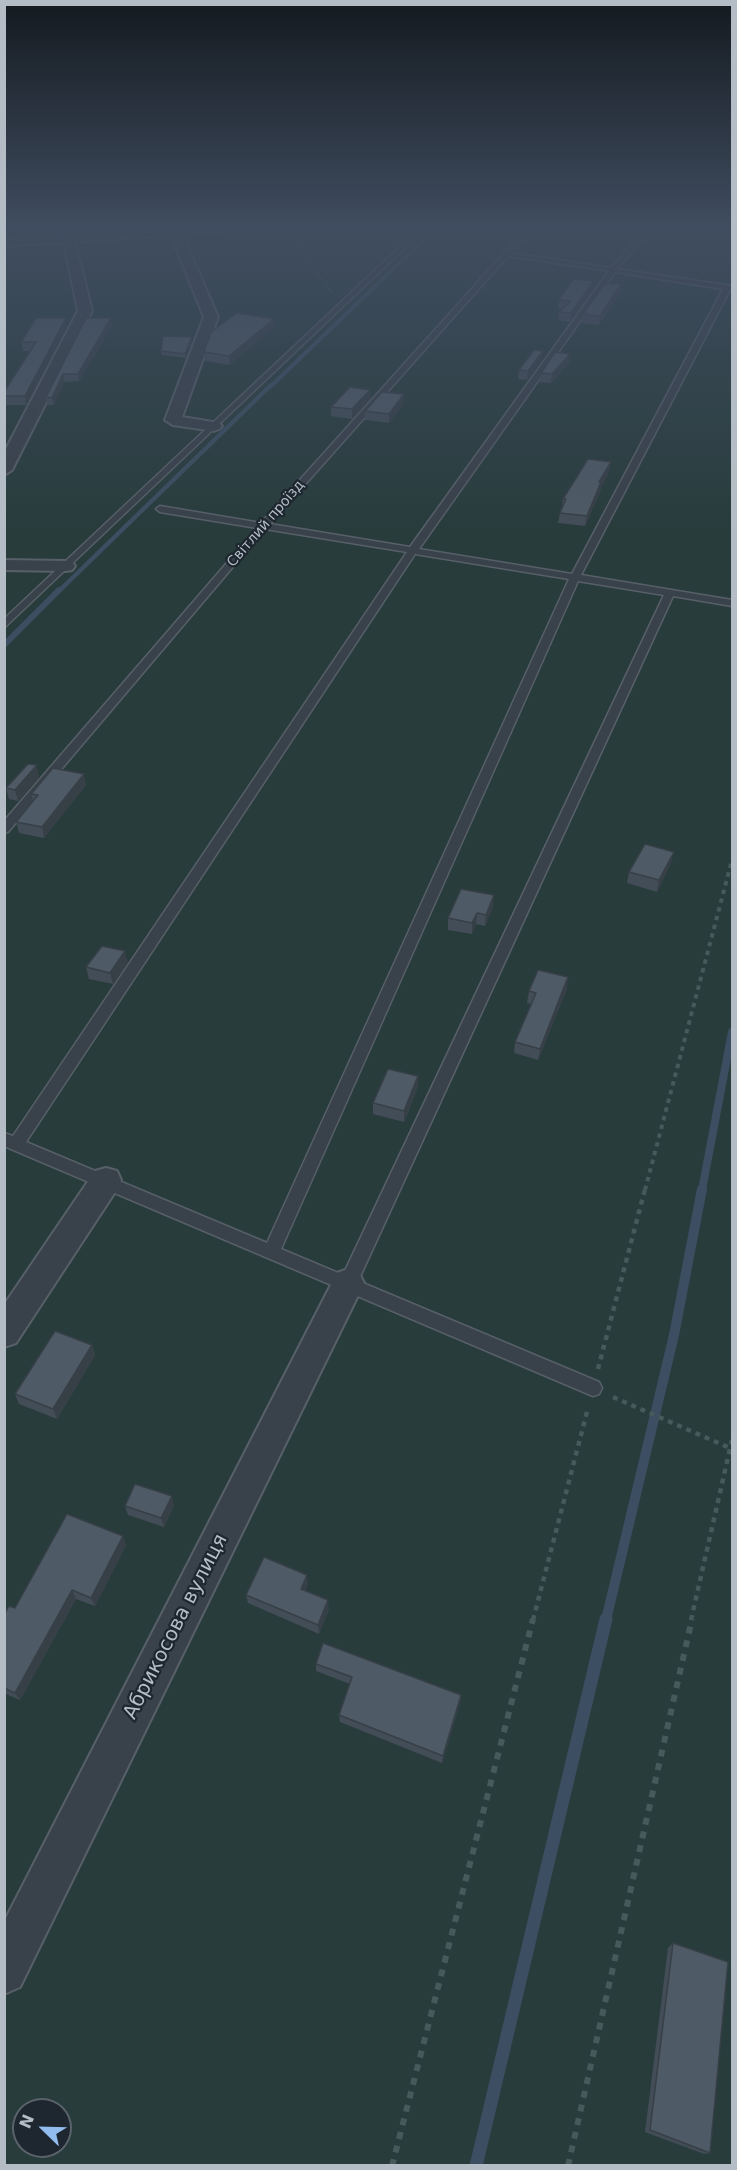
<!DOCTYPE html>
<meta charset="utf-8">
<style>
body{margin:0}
#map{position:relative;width:737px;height:2170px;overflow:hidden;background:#252f3a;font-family:"DejaVu Sans",sans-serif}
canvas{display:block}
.frame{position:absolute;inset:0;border:6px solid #b4bcc6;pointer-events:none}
.north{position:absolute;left:12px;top:2098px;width:60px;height:60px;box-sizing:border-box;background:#1e262f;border:2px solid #5a626b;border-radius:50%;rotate:293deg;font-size:16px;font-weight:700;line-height:24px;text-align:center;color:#b4bcc6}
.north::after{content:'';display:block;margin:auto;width:21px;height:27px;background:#92bced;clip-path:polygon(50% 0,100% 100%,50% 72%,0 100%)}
</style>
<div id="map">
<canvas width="737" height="2170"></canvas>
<div class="frame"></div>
<div class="north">N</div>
</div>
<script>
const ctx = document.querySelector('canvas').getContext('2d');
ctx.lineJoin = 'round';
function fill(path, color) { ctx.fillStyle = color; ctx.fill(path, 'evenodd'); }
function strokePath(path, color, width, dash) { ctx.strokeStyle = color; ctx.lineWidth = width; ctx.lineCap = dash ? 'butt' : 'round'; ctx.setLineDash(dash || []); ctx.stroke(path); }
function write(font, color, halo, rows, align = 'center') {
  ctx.font = font + ' "DejaVu Sans",sans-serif'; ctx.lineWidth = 4.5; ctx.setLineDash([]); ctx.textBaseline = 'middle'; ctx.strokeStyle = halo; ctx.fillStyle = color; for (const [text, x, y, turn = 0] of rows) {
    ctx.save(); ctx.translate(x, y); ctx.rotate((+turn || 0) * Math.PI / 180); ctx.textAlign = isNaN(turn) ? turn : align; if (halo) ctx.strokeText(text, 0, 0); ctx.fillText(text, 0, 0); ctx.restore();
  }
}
fill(new Path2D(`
 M 5,226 L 732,226 L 732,2165 L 5,2166 ZM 24,2110 L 60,2110 L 60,2146 L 24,2146 Z`), '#283c3c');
strokePath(new Path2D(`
 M 270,387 L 438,226`), '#3c4e61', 4);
strokePath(new Path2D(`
 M 58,592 L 271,385`), '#3c4e61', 4.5);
strokePath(new Path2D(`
 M 4,645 L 59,590`), '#3c4e61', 6);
strokePath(new Path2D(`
 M 702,1190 L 732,1032`), '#3c4e61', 8);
strokePath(new Path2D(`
 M 606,1620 L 674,1335 L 702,1189`), '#3c4e61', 10);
strokePath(new Path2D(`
 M 476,2166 L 606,1619`), '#3c4e61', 13);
const lane = new Path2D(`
 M 422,226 L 428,226 L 4,628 L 4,619 Z
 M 532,226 L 538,226 L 511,253 L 611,268 L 648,226 L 654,226 L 617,269 L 732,286 L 581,575 L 732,600 L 732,606 L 673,596 L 358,1281 L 599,1382 L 602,1388 L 599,1394 L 593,1396 L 4,1146 L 4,1133 L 13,1136 L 407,552 L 265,529 L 8,832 L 4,833 L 4,821 L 257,528 L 160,512 L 156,509 L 160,506 L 261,523 L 504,253 ZM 508,256 L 609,271 L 410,547 L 270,524 ZM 615,272 L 723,289 L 572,574 L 419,549 ZM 415,554 L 569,579 L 267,1243 L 26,1142 ZM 578,581 L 664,595 L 343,1275 L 281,1249 Z`);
const street = new Path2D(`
 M 208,226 L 260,226 L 254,229 L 182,234 L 218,317 L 182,417 L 219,423 L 222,426 L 219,429 L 214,431 L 173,425 L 165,420 L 204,317 L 171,235 L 75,242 L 92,311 L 12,470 L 4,475 L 4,453 L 78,311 L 64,242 L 4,246 L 4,239 Z
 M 4,560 L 66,561 L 72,562 L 75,566 L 72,570 L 66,571 L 4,570 Z
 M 106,1168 L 117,1171 L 121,1180 L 117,1189 L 16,1343 L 4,1347 L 4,1305 L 95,1171 Z
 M 348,1269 L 359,1273 L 364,1283 L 20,1987 L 4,1994 L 4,1922 L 337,1273 Z`);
strokePath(lane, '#575f68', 3);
strokePath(street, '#575f68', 4);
strokePath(new Path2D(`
 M 284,226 L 332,294`), '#47595a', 1.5, [2, 2]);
strokePath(new Path2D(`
 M 645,1190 L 732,860`), '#47595a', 4, [4.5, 4.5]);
strokePath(new Path2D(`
 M 598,1369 L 645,1189
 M 613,1397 L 732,1449
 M 533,1620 L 588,1408
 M 691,1620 L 732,1440`), '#47595a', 4.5, [5, 5]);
strokePath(new Path2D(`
 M 392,2166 L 533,1619
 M 568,2166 L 692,1619`), '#47595a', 6, [7, 7]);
fill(lane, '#39414a');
fill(street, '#39414a');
fill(new Path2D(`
 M 621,284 L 620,293 L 599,325 L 582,323 L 583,314 Z
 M 593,290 L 570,322 L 558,320 L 559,312 L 562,309 L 558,308 L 559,300 Z
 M 86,318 L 112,326 L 79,381 L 64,382 L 54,405 L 47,405 L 46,397 Z
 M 67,327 L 26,405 L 4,405 L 4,392 L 30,351 L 23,351 L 21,342 Z
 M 274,327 L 230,365 L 205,361 L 204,352 Z
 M 192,337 L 192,341 L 186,358 L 162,355 L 161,351 Z
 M 542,360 L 527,380 L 518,379 L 519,370 Z
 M 569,363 L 551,383 L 540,382 L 541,373 Z
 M 404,394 L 403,404 L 389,423 L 365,420 L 365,411 Z
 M 370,399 L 352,419 L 331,416 L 331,407 Z
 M 609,472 L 601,487 L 600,492 L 585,526 L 558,523 L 560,513 L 562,507 L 563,499 Z
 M 39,777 L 18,801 L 9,799 L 6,788 Z
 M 86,785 L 44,838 L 19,833 L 16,822 L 33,801 L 31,794 Z
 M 671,863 L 657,892 L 627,883 L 629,872 Z
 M 493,907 L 485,926 L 476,924 L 472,934 L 448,930 L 448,918 Z
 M 128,962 L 113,984 L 89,979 L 86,967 Z
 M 567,989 L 538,1060 L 514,1053 L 515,1042 L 531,1004 L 527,1003 L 529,991 Z
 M 418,1076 L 418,1087 L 404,1122 L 373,1114 L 373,1103 Z
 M 92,1345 L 95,1355 L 57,1419 L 19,1404 L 15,1394 Z
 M 174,1505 L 164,1527 L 128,1515 L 125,1506 Z
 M 126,1545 L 95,1606 L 76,1599 L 20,1700 L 4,1693 L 4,1615 Z
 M 308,1583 L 305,1591 L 329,1609 L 319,1634 L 248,1603 L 246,1595 Z
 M 316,1664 L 461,1695 L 460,1703 L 442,1763 L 340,1722 L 339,1715 L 350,1684 L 316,1671 Z
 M 673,1943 L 710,2153 L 704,2154 L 645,2132 L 668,1948 Z`), '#434d57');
fill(new Path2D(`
 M 594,281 L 593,290 L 570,322 L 571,313 Z
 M 621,284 L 620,293 L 599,325 L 600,316 Z
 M 66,318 L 67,327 L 26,405 L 25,396 Z
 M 111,318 L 112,326 L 79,381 L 78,374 Z
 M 274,319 L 274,327 L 230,365 L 229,356 Z
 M 192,337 L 192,341 L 186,358 L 185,354 Z
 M 543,351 L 542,360 L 527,380 L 528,371 Z
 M 570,354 L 569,363 L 551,383 L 552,374 Z
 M 63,374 L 64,382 L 54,405 L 52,398 Z
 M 370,390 L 370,399 L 352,419 L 352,409 Z
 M 404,394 L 403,404 L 389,423 L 389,414 Z
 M 611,462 L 609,472 L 601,487 L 600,492 L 585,526 L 587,516 L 599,482 Z
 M 37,765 L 39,777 L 18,801 L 15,790 Z
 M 84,774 L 86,785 L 44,838 L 42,827 Z
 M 674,852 L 671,863 L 657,892 L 659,880 Z
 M 494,895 L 493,907 L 485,926 L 486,915 Z
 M 477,913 L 476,924 L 472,934 L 472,923 Z
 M 125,951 L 128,962 L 113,984 L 110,973 Z
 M 568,977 L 567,989 L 538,1060 L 540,1049 Z
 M 418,1076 L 418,1087 L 404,1122 L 404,1111 Z
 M 92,1345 L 95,1355 L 57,1419 L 53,1409 Z
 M 172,1496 L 174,1505 L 164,1527 L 161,1518 Z
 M 123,1536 L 126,1545 L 95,1606 L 91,1598 Z
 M 307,1575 L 308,1583 L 302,1598 L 301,1589 Z
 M 72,1590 L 76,1599 L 20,1700 L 15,1693 Z
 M 328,1600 L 329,1609 L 319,1634 L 318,1625 Z
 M 461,1695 L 460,1703 L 442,1763 L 443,1756 Z`), '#373f47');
const building = new Path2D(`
 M 573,279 L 594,281 L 571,313 L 559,312 L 571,301 L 559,300 Z
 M 605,283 L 621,284 L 600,316 L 583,314 Z
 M 237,313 L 274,319 L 229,356 L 204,352 L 211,332 Z
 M 36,318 L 66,318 L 25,396 L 4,396 L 4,392 L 36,342 L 21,342 Z
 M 86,318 L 111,318 L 78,374 L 63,374 L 52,398 L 46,397 Z
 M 163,336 L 192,337 L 185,354 L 161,351 Z
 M 534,350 L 543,351 L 528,371 L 519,370 Z
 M 555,352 L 570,354 L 552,374 L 541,373 Z
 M 350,387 L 370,390 L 352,409 L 331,407 Z
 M 382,392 L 404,394 L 389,414 L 365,411 Z
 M 588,459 L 611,462 L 599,482 L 601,482 L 587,516 L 560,513 L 566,499 L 563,499 Z
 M 28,764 L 37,765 L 15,790 L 6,788 Z
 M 53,768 L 84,774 L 42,827 L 16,822 L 38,795 L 31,794 Z
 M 645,844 L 674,852 L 659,880 L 629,872 Z
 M 461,889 L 494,895 L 486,915 L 477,913 L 472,923 L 448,918 Z
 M 102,946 L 125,951 L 110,973 L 86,967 Z
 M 538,970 L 568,977 L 540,1049 L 515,1042 L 536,993 L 529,991 Z
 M 388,1069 L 418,1076 L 404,1111 L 373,1103 Z
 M 55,1331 L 92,1345 L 53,1409 L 15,1394 Z
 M 135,1484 L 172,1496 L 161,1518 L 125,1506 Z
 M 67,1514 L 123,1536 L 91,1598 L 72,1590 L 15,1693 L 4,1688 L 4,1615 L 9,1606 L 15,1608 Z
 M 264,1557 L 307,1575 L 301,1589 L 328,1600 L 318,1625 L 246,1595 Z
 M 323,1643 L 461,1695 L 443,1756 L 339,1715 L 352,1677 L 316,1664 Z
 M 673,1943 L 728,1962 L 710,2153 L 650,2130 Z`);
fill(building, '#4e5a65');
strokePath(building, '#373f47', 1.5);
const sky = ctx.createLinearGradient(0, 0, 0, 529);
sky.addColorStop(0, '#141a20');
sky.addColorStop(0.43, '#404d60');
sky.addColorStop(1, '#404d6000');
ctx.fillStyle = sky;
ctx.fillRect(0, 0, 737, 529);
write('14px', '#b4bcc6', '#1e262f', [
 ["Світлий проїзд",266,524,-49]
]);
write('20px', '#b4bcc6', '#1e262f', [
 ["Абрикосова вулиця",176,1627,-63]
]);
</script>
